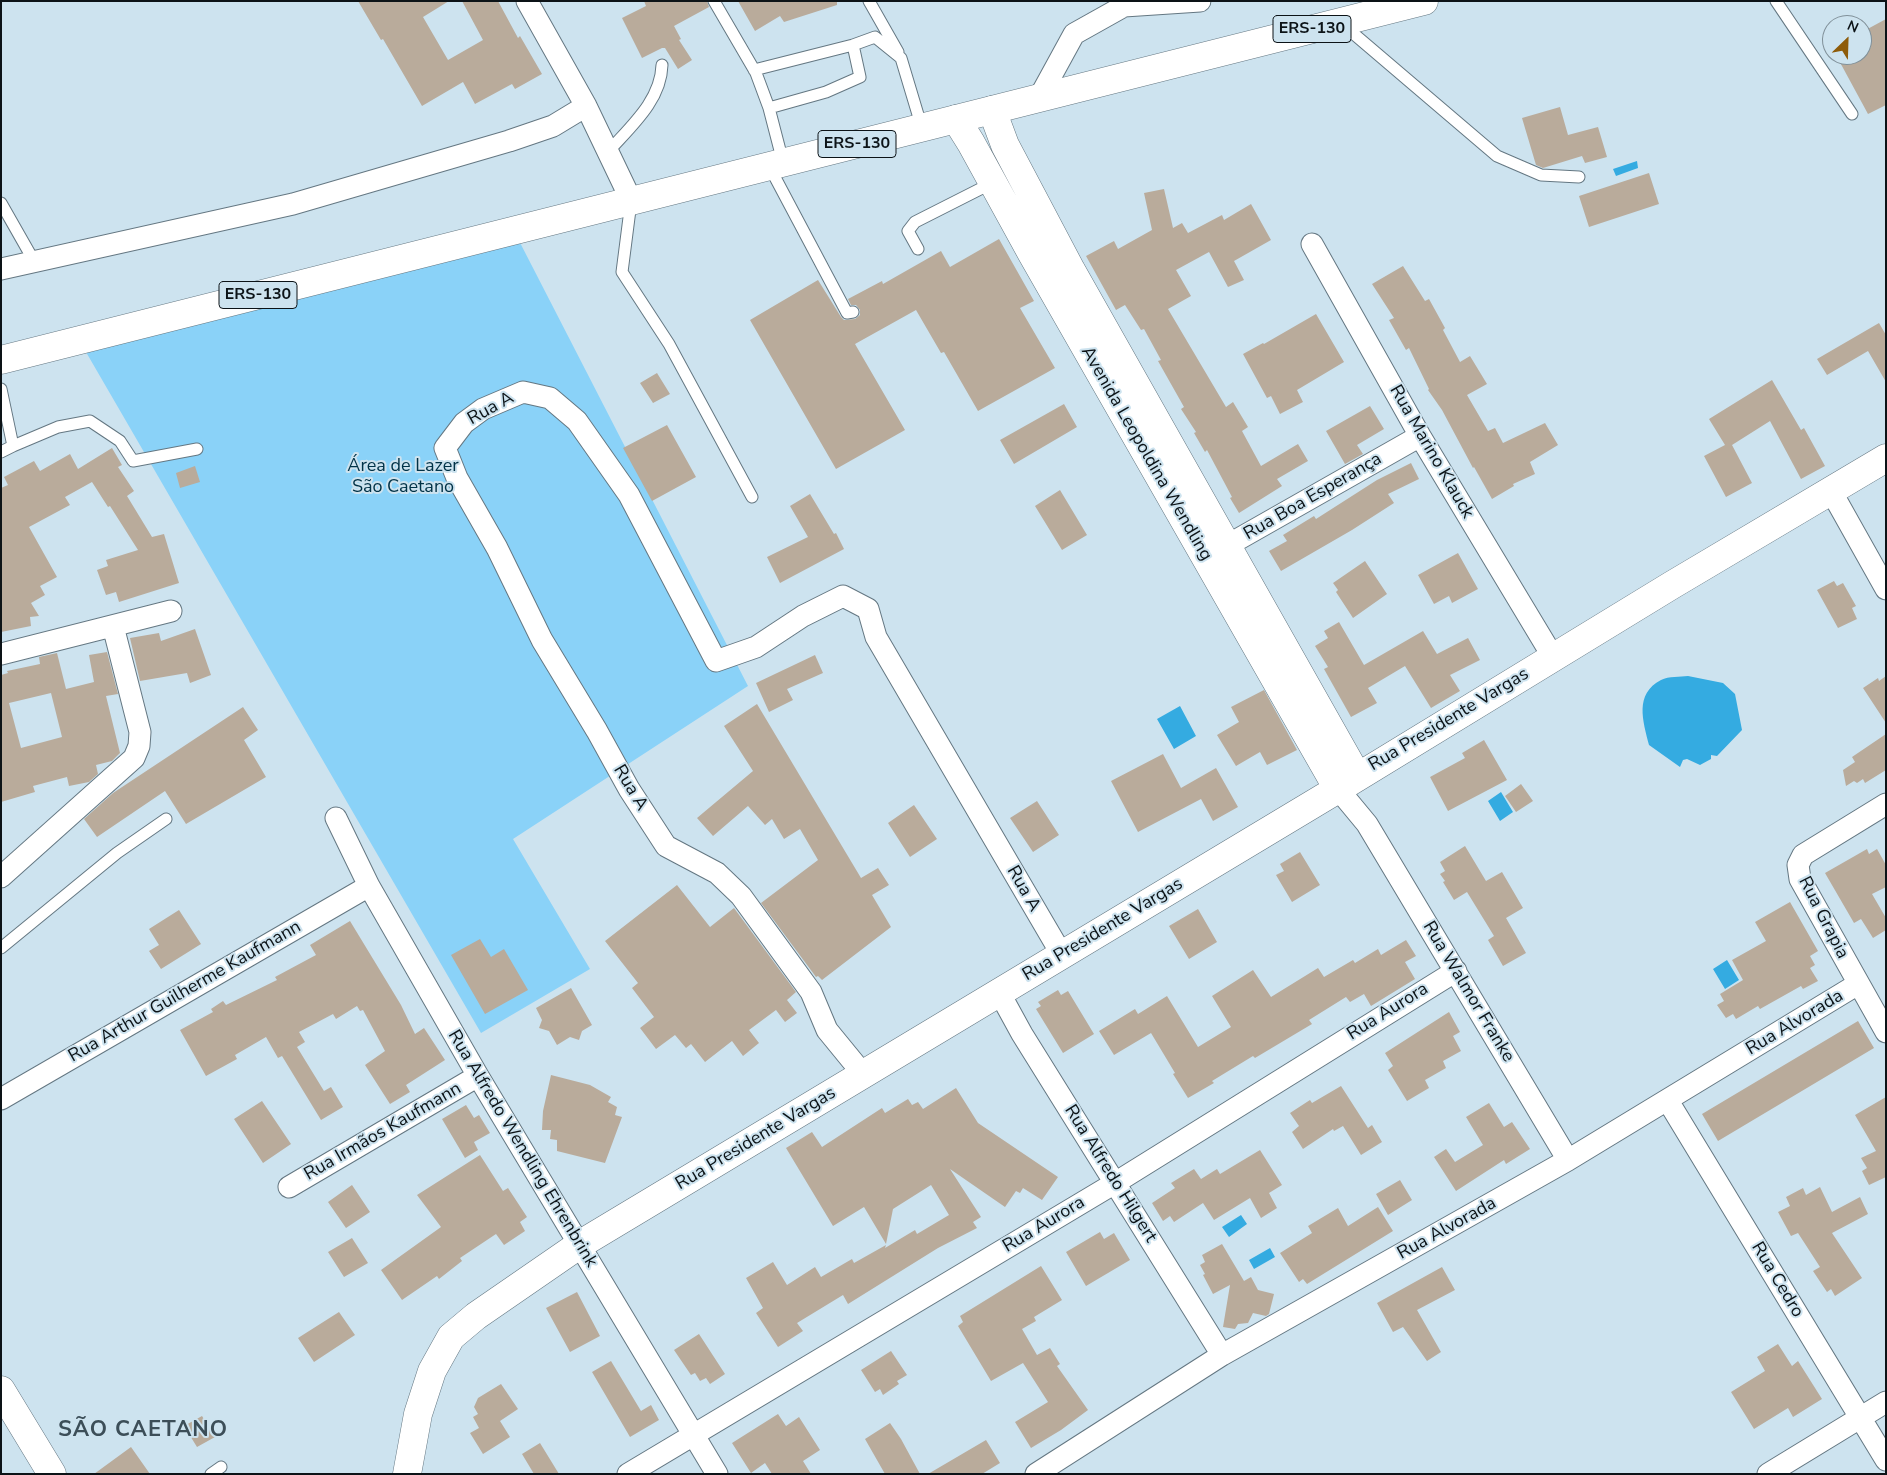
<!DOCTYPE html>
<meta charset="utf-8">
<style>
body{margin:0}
#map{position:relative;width:1887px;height:1475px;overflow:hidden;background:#cde3ef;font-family:"Nunito Sans",sans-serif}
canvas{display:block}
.frame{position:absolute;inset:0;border:2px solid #0c1317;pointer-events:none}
.north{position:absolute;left:1822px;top:15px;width:50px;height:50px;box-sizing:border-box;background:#cde3ef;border:1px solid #809099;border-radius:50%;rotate:24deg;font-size:14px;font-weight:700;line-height:20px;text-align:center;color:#0c1317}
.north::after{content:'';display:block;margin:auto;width:18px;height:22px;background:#8e5c0a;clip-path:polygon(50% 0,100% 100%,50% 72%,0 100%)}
</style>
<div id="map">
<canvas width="1887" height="1475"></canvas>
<div class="frame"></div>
<div class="north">N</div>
</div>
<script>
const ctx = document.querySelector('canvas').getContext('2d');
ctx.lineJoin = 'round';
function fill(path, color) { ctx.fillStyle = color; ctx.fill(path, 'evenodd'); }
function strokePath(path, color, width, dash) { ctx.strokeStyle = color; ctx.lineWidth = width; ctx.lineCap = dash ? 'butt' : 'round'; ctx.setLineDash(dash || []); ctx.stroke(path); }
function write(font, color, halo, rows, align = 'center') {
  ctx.font = font + ' "Nunito Sans",sans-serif'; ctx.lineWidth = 4; ctx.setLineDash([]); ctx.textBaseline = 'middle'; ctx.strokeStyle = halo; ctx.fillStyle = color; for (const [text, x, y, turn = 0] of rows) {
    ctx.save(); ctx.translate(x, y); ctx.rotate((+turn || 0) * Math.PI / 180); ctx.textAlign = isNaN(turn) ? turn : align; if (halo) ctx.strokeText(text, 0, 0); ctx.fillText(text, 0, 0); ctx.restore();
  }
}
fill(new Path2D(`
 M 514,231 L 748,686 L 513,839 L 590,969 L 481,1033 L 79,340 Z`), '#8ad2f8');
fill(new Path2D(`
 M 1637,161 L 1638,168 L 1616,176 L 1613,169 Z
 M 1688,676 L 1723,683 L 1735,694 L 1742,730 L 1717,756 L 1711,755 L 1711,759 L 1700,765 L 1687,759 L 1683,760 L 1680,767 L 1649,745 C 1643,721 1634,694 1661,680 C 1669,676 1680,677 1688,676 Z
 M 1180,706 L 1196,736 L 1174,749 L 1157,719 Z
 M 1501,792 L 1513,812 L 1500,821 L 1488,801 Z
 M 1727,960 L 1739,980 L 1725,989 L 1713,969 Z
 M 1241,1215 L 1247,1224 L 1229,1237 L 1222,1227 Z
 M 1270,1248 L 1275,1257 L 1254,1269 L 1249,1260 Z`), '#34abe1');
fill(new Path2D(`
 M 358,1 L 449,1 L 423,17 L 448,60 L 483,40 L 462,1 L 498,1 L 518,38 L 520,36 L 542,74 L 515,89 L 512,84 L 475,104 L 463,82 L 422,106 L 383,39 L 381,40 Z
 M 644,1 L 707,1 L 709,7 L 674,26 L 681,39 L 679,40 L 692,60 L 678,69 L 665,48 L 662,48 L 642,58 L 622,18 L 646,6 Z
 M 738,1 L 837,1 L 837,5 L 784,22 L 780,16 L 755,31 Z
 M 1886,19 L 1886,105 L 1868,114 L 1836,55 L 1862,55 L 1862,32 Z
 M 1560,107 L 1568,135 L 1598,127 L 1607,157 L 1585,163 L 1582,156 L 1543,168 L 1536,165 L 1522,118 Z
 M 1649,173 L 1659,204 L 1589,227 L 1579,196 Z
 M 1164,189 L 1173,228 L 1182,223 L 1188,233 L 1222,215 L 1224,220 L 1251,204 L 1271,240 L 1234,261 L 1244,280 L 1228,287 L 1209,252 L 1176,270 L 1191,296 L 1168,309 L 1226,407 L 1233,402 L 1248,427 L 1242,431 L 1261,466 L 1298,444 L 1308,461 L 1277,479 L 1282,486 L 1239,513 L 1230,498 L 1232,497 L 1207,450 L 1205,452 L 1194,433 L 1196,432 L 1181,409 L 1184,407 L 1158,361 L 1161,360 L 1144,329 L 1141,330 L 1125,305 L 1116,310 L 1086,256 L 1114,241 L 1118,249 L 1152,230 L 1144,193 Z
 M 999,239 L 1034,301 L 1020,308 L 1055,368 L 978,411 L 944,352 L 941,353 L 916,310 L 855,344 L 905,430 L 836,469 L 750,320 L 818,280 L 841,317 L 844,320 L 855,319 L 860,315 L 860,310 L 856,305 L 851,305 L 848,299 L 882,281 L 883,284 L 941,251 L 950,267 Z
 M 1403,266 L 1425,301 L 1429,299 L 1445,328 L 1443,330 L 1460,362 L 1470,356 L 1487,384 L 1467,395 L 1488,431 L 1495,428 L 1503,443 L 1545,423 L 1558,445 L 1530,462 L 1535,474 L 1513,484 L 1514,486 L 1492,499 L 1474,467 L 1473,468 L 1442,410 L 1428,390 L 1429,389 L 1409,348 L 1406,350 L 1389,320 L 1394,318 L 1372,284 Z
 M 1316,314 L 1344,362 L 1297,390 L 1303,402 L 1280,414 L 1271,396 L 1267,398 L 1243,354 L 1263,343 L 1264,344 Z
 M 1879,323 L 1886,335 L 1886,382 L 1868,351 L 1827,375 L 1817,359 Z
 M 657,373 L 670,394 L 653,403 L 640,383 Z
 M 1772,380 L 1801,430 L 1804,428 L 1825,466 L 1801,479 L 1770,421 L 1732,445 L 1752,483 L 1726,497 L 1704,456 L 1725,445 L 1709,419 Z
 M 1064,404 L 1077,427 L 1014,464 L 1000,440 Z
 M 1370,406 L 1384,429 L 1357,445 L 1363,454 L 1345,464 L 1326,431 Z
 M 667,425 L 696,477 L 652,501 L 623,448 Z
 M 112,448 L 122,465 L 118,467 L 134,491 L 127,496 L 152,537 L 164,534 L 179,583 L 119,602 L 116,592 L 106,595 L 97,570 L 108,566 L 106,560 L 138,550 L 110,506 L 108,507 L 92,482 L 65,497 L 70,505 L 29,527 L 57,577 L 40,586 L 45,595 L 31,603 L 39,616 L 30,617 L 31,626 L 1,632 L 1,488 L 8,485 L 4,477 L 34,461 L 40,471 L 70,454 L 78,469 Z
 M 1411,463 L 1419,479 L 1388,494 L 1394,503 L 1352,530 L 1281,571 L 1269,551 L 1287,541 L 1283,535 L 1314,516 L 1316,519 L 1377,480 Z
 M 195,466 L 200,482 L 180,488 L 176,473 Z
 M 1060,490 L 1087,535 L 1062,550 L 1035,506 Z
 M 810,494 L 834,534 L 836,533 L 844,549 L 780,583 L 767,557 L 808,537 L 790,506 Z
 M 1458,553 L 1478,589 L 1452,603 L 1449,596 L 1434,604 L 1418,575 Z
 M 1365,561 L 1387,594 L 1353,618 L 1336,592 L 1338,590 L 1333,583 Z
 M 1834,581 L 1837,586 L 1843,583 L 1856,606 L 1852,608 L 1857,619 L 1838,628 L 1817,590 Z
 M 1339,622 L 1364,665 L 1423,631 L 1437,654 L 1468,638 L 1480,660 L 1450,675 L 1460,691 L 1431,708 L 1405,666 L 1368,688 L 1377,703 L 1351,717 L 1324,669 L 1328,667 L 1315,646 L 1328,638 L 1324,631 Z
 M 195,629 L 211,675 L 190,683 L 187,673 L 140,681 L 130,638 L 159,633 L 161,641 Z
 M 107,652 L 118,694 L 106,696 L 120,753 L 112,761 L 96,765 L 98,774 L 89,782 L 69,786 L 67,777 L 33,786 L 35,792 L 1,802 L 1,675 L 8,673 L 7,671 L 40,664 L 39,657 L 57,653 L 66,689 L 94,682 L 89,655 ZM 51,693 L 62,737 L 21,748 L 9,703 Z
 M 815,655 L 823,673 L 787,689 L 793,700 L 769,712 L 756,683 Z
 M 1886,676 L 1886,723 L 1863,688 L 1878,678 L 1879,681 Z
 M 1264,690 L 1297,750 L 1267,765 L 1260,752 L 1236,766 L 1217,735 L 1239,722 L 1231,707 Z
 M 757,704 L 861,878 L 878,868 L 889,885 L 872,895 L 891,927 L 822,980 L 818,976 L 816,977 L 761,903 L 818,860 L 800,829 L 784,839 L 772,819 L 765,825 L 748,806 L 713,836 L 697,818 L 753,771 L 724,726 Z
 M 243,707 L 258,730 L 244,740 L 266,777 L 186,824 L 165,791 L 97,837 L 84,819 L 113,793 Z
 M 1886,734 L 1886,770 L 1865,783 L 1863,779 L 1857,783 L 1854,781 L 1846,786 L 1843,770 L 1855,762 L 1852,757 Z
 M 1484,740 L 1507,780 L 1448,811 L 1430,777 L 1465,758 L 1462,753 Z
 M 1163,754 L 1181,788 L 1216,768 L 1238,807 L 1213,821 L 1201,799 L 1138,832 L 1111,781 Z
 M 1521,784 L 1533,801 L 1516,812 L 1505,796 Z
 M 1037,801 L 1059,835 L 1033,852 L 1010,818 Z
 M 914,805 L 937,839 L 910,857 L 888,823 Z
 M 1465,846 L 1486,881 L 1502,872 L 1523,908 L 1506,918 L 1526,953 L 1503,966 L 1488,940 L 1494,936 L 1467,892 L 1454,900 L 1443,882 L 1445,881 L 1440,874 L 1445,871 L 1440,862 Z
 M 1867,849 L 1869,854 L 1877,849 L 1886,865 L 1886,887 L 1872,894 L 1886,918 L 1886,930 L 1873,938 L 1861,919 L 1854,923 L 1825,873 Z
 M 1300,852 L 1320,885 L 1292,902 L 1276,875 L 1284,871 L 1280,864 Z
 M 677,885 L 710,927 L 734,908 L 796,992 L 787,1000 L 797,1013 L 785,1022 L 776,1010 L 749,1030 L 759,1043 L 743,1056 L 732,1041 L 705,1062 L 691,1044 L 686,1048 L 675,1035 L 656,1049 L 640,1028 L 654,1017 L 632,988 L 638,983 L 605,941 Z
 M 1790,902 L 1818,951 L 1810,956 L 1815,965 L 1810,968 L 1818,981 L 1803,989 L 1801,986 L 1760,1009 L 1758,1006 L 1736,1019 L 1733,1014 L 1726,1018 L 1717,1005 L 1724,1001 L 1720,994 L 1743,980 L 1732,960 L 1766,941 L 1755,922 Z
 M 1198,909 L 1217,942 L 1189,959 L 1169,926 Z
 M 179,910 L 201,944 L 161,969 L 149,951 L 159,945 L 149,929 Z
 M 350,921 L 401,1005 L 415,1034 L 424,1028 L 445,1060 L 406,1085 L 410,1092 L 390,1104 L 365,1065 L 385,1051 L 363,1010 L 360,1011 L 357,1006 L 336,1019 L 333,1014 L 299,1032 L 305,1042 L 297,1047 L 324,1091 L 331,1087 L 343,1107 L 321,1120 L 282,1056 L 278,1058 L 266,1037 L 235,1055 L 237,1059 L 206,1076 L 180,1030 L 213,1012 L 211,1009 L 223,1001 L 226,1005 L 277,980 L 275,977 L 316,955 L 310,945 Z
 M 480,939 L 491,957 L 504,949 L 528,990 L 485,1014 L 451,955 Z
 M 1406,940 L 1416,956 L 1405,962 L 1415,979 L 1371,1006 L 1364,994 L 1350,1002 L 1346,997 L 1309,1020 L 1312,1024 L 1255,1058 L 1253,1056 L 1212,1081 L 1214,1083 L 1188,1098 L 1173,1074 L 1175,1073 L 1151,1033 L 1114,1055 L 1099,1031 L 1135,1009 L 1138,1014 L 1167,996 L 1198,1047 L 1231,1027 L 1212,996 L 1253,970 L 1271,997 L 1318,968 L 1324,977 L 1353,960 L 1355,963 L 1378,949 L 1381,955 Z
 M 571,988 L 592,1025 L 582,1031 L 579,1040 L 570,1037 L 557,1045 L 549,1031 L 539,1028 L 542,1020 L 536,1008 Z
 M 1058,990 L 1061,995 L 1068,991 L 1094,1034 L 1063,1053 L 1036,1009 L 1041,1006 L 1038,1002 Z
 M 1449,1012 L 1460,1032 L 1453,1036 L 1461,1051 L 1443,1061 L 1446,1068 L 1425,1080 L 1429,1088 L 1407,1101 L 1388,1070 L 1393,1066 L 1385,1053 Z
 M 1858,1021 L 1874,1048 L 1718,1141 L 1702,1114 Z
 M 551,1075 L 590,1085 L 611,1097 L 608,1102 L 617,1107 L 615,1115 L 622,1117 L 605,1163 L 557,1151 L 557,1140 L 550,1139 L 551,1130 L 542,1130 L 543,1111 Z
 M 1341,1086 L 1368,1128 L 1372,1125 L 1382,1142 L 1361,1155 L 1343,1126 L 1334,1131 L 1333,1129 L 1303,1149 L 1292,1132 L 1299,1126 L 1290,1113 L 1310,1100 L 1312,1103 Z
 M 956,1088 L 978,1123 L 1058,1177 L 1042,1200 L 1023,1188 L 1020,1193 L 1016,1191 L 1005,1207 L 950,1169 L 981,1217 L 973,1222 L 977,1228 L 938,1248 L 848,1304 L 843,1295 L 797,1323 L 803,1331 L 778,1347 L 756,1313 L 763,1308 L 746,1278 L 773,1262 L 787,1285 L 815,1267 L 821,1277 L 852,1259 L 854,1263 L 886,1245 L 885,1248 L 915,1230 L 917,1234 L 949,1215 L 931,1185 L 893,1209 L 886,1244 L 864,1207 L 833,1226 L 786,1148 L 812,1132 L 822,1147 L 882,1108 L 885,1113 L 908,1099 L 912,1105 L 918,1102 L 923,1109 Z
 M 1886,1097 L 1886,1177 L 1869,1185 L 1862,1171 L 1867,1168 L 1861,1158 L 1876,1151 L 1855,1115 Z
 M 262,1101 L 291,1144 L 263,1163 L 234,1119 Z
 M 1489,1103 L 1504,1127 L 1512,1122 L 1530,1149 L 1506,1164 L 1504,1160 L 1456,1191 L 1434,1157 L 1446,1149 L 1455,1162 L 1483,1145 L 1466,1117 Z
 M 466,1105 L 474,1118 L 479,1115 L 490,1133 L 474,1142 L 478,1150 L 465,1158 L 442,1119 Z
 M 1260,1150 L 1282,1185 L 1269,1193 L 1277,1208 L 1261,1218 L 1250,1198 L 1214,1220 L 1203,1203 L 1174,1222 L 1170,1216 L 1163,1221 L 1152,1203 L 1175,1188 L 1171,1183 L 1194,1169 L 1201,1179 L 1217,1169 L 1220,1174 Z
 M 480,1155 L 503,1191 L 508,1188 L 527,1217 L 520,1222 L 525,1231 L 504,1245 L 496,1234 L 460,1258 L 462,1261 L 439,1279 L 437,1276 L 402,1300 L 381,1270 L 441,1227 L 417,1195 Z
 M 1400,1180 L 1412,1200 L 1388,1215 L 1376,1194 Z
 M 352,1185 L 370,1212 L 346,1228 L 328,1202 Z
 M 1820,1187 L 1832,1212 L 1860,1197 L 1868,1214 L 1832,1233 L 1862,1278 L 1835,1296 L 1831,1289 L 1827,1292 L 1813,1271 L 1820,1267 L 1798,1233 L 1791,1236 L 1778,1212 L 1790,1206 L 1786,1197 L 1803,1188 L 1806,1195 Z
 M 1378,1207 L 1393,1231 L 1307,1284 L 1303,1279 L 1299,1282 L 1280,1253 L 1312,1233 L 1308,1226 L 1338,1208 L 1348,1226 Z
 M 1100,1232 L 1104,1239 L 1114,1233 L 1130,1260 L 1086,1286 L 1066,1252 Z
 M 352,1238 L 368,1263 L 344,1277 L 328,1252 Z
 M 1222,1244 L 1244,1281 L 1251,1277 L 1258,1290 L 1274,1294 L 1269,1314 L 1266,1316 L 1253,1313 L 1248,1323 L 1238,1324 L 1235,1329 L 1223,1327 L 1230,1285 L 1213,1294 L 1203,1275 L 1205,1274 L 1200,1265 L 1205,1262 L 1202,1255 Z
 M 1041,1266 L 1062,1300 L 1034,1317 L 1036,1321 L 1022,1329 L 1037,1355 L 1050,1348 L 1060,1364 L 1057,1366 L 1088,1410 L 1061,1430 L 1031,1448 L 1015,1422 L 1048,1402 L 1023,1363 L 991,1381 L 958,1326 L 963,1322 L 960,1316 Z
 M 1442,1267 L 1455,1290 L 1417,1310 L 1441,1352 L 1427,1361 L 1403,1327 L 1393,1332 L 1377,1303 Z
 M 577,1292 L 600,1336 L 570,1352 L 546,1308 Z
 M 339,1312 L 355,1335 L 314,1362 L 298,1338 Z
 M 699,1334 L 725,1374 L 710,1384 L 706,1378 L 700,1381 L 695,1373 L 691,1375 L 674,1350 Z
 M 1778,1344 L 1792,1366 L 1798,1361 L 1822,1399 L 1793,1417 L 1788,1408 L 1754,1429 L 1731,1392 L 1765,1371 L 1757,1357 Z
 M 891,1351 L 907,1375 L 897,1381 L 899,1384 L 883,1395 L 880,1389 L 875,1392 L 861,1370 Z
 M 611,1361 L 641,1411 L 651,1405 L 659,1420 L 630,1437 L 592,1372 Z
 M 501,1384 L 518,1409 L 500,1421 L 510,1437 L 483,1454 L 470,1433 L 479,1428 L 473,1417 L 478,1414 L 474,1407 L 478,1398 Z
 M 778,1414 L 786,1426 L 799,1417 L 820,1450 L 803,1461 L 811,1474 L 772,1474 L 765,1463 L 751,1473 L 732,1443 Z
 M 202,1416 L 215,1437 L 197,1447 L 184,1426 Z
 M 890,1423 L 901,1439 L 920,1474 L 885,1474 L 865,1439 Z
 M 986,1440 L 1000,1463 L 982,1474 L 928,1474 Z
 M 540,1443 L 559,1474 L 534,1474 L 522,1454 Z
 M 131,1447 L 150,1474 L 94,1474 Z`), '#b9ab9b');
const lane = new Path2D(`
 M 714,1 L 756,73 L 769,108 L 783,162
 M 869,1 L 898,52
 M 1776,1 L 1852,114
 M 1341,23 L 1497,156 L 1541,175 L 1579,177
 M 853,45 L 875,37 L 901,58 L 922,128
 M 754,70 L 853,45 L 860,77 L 826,92 L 769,108
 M 608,152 C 630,127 661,101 662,65
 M 769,166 L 847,313 L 853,312
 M 631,202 L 622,272 L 669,344 L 752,497
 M 1,203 L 34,261
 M 918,249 L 908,231 L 915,222 L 994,182
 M 1,389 L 13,446 L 1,452
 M 13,446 L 58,427 L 90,421 L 120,441 L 133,461 L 197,449
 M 1,948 L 117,853 L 166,819
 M 211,1474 L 221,1467`);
const street = new Path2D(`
 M 527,1 L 586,106 L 631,200
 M 1039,98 L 1074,34 L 1124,6 L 1200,1
 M 1312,244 L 1420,436 L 1553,657
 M 1,269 L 293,204 L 509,141 L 553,126 L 586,106
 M 1831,491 L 1886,589
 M 1214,553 L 1420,436
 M 1,654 L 171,611
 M 1338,789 L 1367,824 L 1568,1160
 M 1886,804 L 1803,855 L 1798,865 L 1800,879 L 1886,1032
 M 336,818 L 369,886 L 478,1076 L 717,1474
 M 1,877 L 134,758 L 139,746 L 140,732 L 113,626
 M 999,992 L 1022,1034 L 1222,1355
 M 863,1074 L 827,1030 L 811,992 L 741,896 L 717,873 L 666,846 L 629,789 L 597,731 L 542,640 L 497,548 L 457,478 L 445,448 L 464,423 L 483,409 L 523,392 L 550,398 L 577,421 L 629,495 L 716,661 L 756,647 L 803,616 L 843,596 L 868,609 L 876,637 L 1062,955
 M 1,1099 L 369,886
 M 1668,1101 L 1886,1460
 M 289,1187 L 478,1076
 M 628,1474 L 1115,1183 L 1456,971
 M 1036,1474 L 1222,1355 L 1568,1160 L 1858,984
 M 1768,1474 L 1886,1402`);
const secondary = new Path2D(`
 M 992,110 L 1005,145 L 1071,270 L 1357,776
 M 956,119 L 971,143 L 1032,254 L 1338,789
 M 1,1390 L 52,1474
 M 407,1474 L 418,1414 L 432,1371 L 451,1337 L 476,1316 L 579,1245 L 1338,789 L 1672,585 L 1886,458`);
const primary = new Path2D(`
 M 1,360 L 1424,1`);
strokePath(lane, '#647782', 13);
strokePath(street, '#647782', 23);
strokePath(secondary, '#647782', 29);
strokePath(primary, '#647782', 29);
strokePath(lane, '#fff', 11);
strokePath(street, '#fff', 21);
strokePath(secondary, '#fff', 28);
strokePath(primary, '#fff', 28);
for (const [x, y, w] of [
 [1312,29,78],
 [857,144,78],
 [258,295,78]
]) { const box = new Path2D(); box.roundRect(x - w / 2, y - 13.5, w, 27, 4); ctx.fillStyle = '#cde3ef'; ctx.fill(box); strokePath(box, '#0c1317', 1); }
write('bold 16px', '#0c1317', null, [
 ["ERS-130",1312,29],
 ["ERS-130",857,144],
 ["ERS-130",258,295]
]);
write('18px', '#0c1317', '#cde3ef', [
 ["Rua A",491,409,-29],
 ["Rua Marino Klauck",1431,452,60],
 ["Avenida Leopoldina Wendling",1146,454,60],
 ["Rua Boa Esperança",1313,497,-30],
 ["Rua Presidente Vargas",1449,720,-31],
 ["Rua A",630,788,59],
 ["Rua A",1023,889,60],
 ["Rua Grapia",1823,918,63],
 ["Rua Presidente Vargas",1103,930,-31],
 ["Rua Arthur Guilherme Kaufmann",185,992,-30],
 ["Rua Walmor Franke",1468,992,59],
 ["Rua Aurora",1388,1012,-32],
 ["Rua Alvorada",1795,1023,-31],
 ["Rua Irmãos Kaufmann",383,1132,-30],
 ["Rua Presidente Vargas",756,1139,-31],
 ["Rua Alfredo Wendling Ehrenbrink",522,1149,59],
 ["Rua Alfredo Hilgert",1110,1174,58],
 ["Rua Aurora",1044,1225,-31],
 ["Rua Alvorada",1447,1229,-29],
 ["Rua Cedro",1777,1280,59]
]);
write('18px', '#003247', '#cde3ef', [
 ["Área de Lazer",403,467],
 ["São Caetano",403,488]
]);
ctx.letterSpacing = '1px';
write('bold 22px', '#3c4e58', '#cde3ef', [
 ["SÃO CAETANO",143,1431]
]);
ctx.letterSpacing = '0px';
</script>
